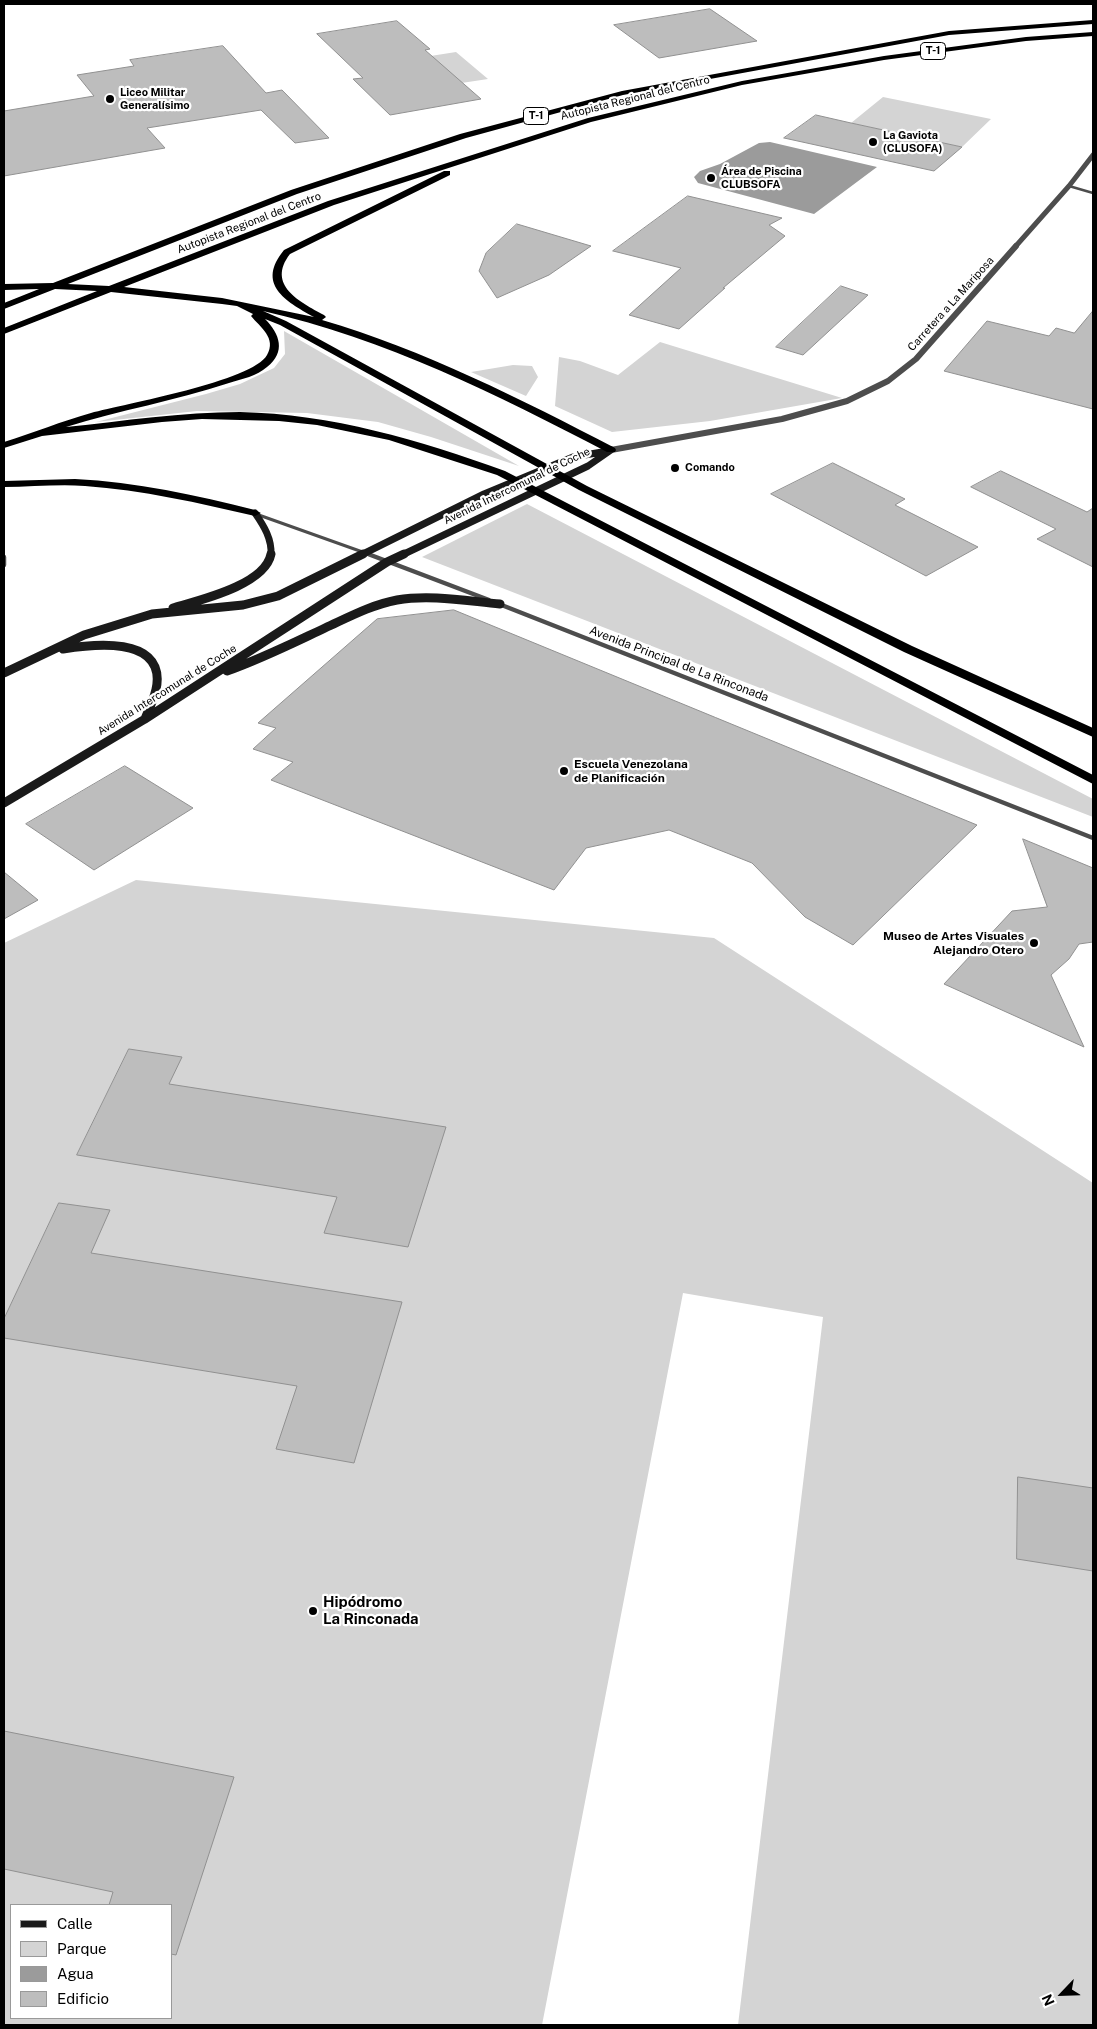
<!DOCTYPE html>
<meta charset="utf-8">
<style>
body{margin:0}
#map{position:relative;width:1097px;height:2029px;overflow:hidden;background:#fff;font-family:"Public Sans",sans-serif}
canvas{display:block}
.frame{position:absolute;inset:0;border:5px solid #000;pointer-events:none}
.legend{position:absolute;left:10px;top:1904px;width:162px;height:115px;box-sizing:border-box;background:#fff;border:1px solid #999;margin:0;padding:6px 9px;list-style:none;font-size:15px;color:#000}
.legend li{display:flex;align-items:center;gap:10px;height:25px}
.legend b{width:25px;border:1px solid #999}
.north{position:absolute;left:1037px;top:1969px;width:50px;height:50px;-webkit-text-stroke:4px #fff;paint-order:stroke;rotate:246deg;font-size:14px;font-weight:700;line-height:20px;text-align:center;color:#000}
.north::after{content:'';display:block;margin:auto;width:18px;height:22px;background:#000;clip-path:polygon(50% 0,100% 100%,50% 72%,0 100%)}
</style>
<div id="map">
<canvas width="1097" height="2029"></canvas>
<div class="frame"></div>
<ul class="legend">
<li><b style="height:6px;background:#1a1a1a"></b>Calle</li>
<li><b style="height:14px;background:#d4d4d4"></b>Parque</li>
<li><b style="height:14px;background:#9b9b9b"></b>Agua</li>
<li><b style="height:14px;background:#bdbdbd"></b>Edificio</li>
</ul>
<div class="north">N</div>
</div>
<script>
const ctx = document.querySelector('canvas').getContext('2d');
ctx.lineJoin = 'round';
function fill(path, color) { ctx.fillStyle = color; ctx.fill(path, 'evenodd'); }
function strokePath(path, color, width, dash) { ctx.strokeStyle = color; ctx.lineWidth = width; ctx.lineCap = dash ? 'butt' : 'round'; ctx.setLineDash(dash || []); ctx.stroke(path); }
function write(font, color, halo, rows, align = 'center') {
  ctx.font = font + ' "Public Sans",sans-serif'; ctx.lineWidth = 4.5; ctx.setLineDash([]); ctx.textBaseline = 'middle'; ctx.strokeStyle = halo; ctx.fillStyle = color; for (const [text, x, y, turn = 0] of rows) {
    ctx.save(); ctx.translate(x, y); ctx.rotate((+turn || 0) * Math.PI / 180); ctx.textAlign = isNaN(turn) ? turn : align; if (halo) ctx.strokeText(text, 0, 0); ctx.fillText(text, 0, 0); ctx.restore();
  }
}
fill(new Path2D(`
 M 456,52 L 488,79 L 415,90 L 386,63 Z
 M 883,97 L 991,119 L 962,147 L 851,123 Z
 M 284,331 L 519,466 L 431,437 L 378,422 L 307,413 L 197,411 L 96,422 L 206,394 L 240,384 L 274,368 L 285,354 Z
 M 660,342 L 842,398 L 710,421 L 612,432 L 555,406 L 559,357 L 580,361 L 618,375 Z
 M 513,365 L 532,366 L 538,377 L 526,396 L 471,372 Z
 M 527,504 L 1093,799 L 1093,817 L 422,557 Z
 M 136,880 L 714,938 L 1093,1183 L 1093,2025 L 738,2025 L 823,1317 L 683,1293 L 542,2025 L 4,2025 L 4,943 ZM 11,1905 L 171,1905 L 171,2018 L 11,2018 Z`), '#d4d4d4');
fill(new Path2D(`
 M 770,142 L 877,167 L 814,214 L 698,183 L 694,177 L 700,171 L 720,164 L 759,143 Z`), '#9b9b9b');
const building = new Path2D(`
 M 710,9 L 757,41 L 659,58 L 614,25 Z
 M 397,21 L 430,49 L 425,50 L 481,99 L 390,115 L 353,79 L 363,78 L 317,34 Z
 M 223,46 L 266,93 L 282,90 L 329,138 L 295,143 L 261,110 L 147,128 L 165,148 L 4,176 L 4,111 L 94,96 L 77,75 L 134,66 L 130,60 Z
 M 816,115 L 851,123 L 962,147 L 934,171 L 784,138 Z
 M 688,196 L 782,218 L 769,225 L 785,236 L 723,288 L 725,288 L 679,329 L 629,315 L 681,268 L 613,251 Z
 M 517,224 L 591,246 L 549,275 L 497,298 L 479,271 L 486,253 Z
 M 841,286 L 868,295 L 803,355 L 776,347 Z
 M 1093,311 L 1093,409 L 944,371 L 987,321 L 1049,336 L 1056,328 L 1074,333 Z
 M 833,463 L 905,499 L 895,505 L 978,547 L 926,576 L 771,494 Z
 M 1001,471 L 1087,512 L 1093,508 L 1093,567 L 1037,539 L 1056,529 L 971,487 Z
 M 454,610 L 977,825 L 853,945 L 805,917 L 752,863 L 669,830 L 586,848 L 554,890 L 271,780 L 293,762 L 253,749 L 276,728 L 258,723 L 377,619 Z
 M 125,766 L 193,808 L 94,870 L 26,824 Z
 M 1023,839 L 1093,868 L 1093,942 L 1079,944 L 1069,959 L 1051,975 L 1084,1047 L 944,984 L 1012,911 L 1047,907 Z
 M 4,872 L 38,900 L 4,919 Z
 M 129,1049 L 182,1057 L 169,1084 L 446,1127 L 408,1247 L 324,1233 L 337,1197 L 77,1155 Z
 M 59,1203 L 110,1210 L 91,1253 L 402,1302 L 354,1463 L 276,1449 L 297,1386 L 4,1338 L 4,1319 Z
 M 1018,1477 L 1093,1488 L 1093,1571 L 1017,1559 Z
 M 4,1731 L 234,1777 L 176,1955 L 171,1954 L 171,1905 L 109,1905 L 113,1892 L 4,1869 Z`);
fill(building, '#bdbdbd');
strokePath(building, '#919191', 1);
strokePath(new Path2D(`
 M 1069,186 L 1093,193`), '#4d4d4d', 2.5);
strokePath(new Path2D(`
 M 256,514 L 371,555`), '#4d4d4d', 3);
strokePath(new Path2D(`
 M 368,554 L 489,600
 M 4,557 L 4,565
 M 499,604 L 1093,838`), '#4d4d4d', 4.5);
strokePath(new Path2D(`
 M 1015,247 L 1069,186 L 1093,155`), '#4d4d4d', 5);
strokePath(new Path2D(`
 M 611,450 L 782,419 L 847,401 L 888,381 L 916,359 L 1016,246`), '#4d4d4d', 6);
strokePath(new Path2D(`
 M 255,513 C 264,526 272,539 271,555
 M 361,555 L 484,494 L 573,457 L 608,451
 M 402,555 L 588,466 L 611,450`), '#1a1a1a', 7);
strokePath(new Path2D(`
 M 173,608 C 200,600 265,585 271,554
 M 63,649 C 88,645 143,638 155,667 C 162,684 151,704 145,719
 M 227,671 C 261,659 293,643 325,628 C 349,617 371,605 397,600 C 430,594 467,601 500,604
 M 4,673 L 84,635 L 152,614 L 243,605 L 278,596 L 363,554
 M 4,803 L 145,719 L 387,562 L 404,554`), '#1a1a1a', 9);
fill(new Path2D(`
 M 1093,20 L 1093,24 L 949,35 L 623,95 L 466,138 L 297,194 L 68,284 L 109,286 L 328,201 L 588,118 L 742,81 L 884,56 L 1026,37 L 1093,32 L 1093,36 L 1026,41 L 884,60 L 742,85 L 591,122 L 334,205 L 124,287 L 222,298 L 314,317 C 285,301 256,284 284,250 L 444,171 L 450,171 L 450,175 L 290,254 C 266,285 300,302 324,315 L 326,317 L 322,320 C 424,350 521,399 615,448 L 616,450 L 615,452 L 607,452 C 498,395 384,338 263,311 L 286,321 L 587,486 L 912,646 L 1093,728 L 1093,737 L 904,652 L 579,490 L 280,325 L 265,319 C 280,334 286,352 267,367 C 257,376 242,379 229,383 C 175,401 120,410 66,427 C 124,421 182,412 240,412 C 331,414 420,440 505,471 L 1093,775 L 1093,784 L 497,475 L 389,440 L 317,425 L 279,421 L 202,419 L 162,422 L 42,436 L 4,448 L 4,442 C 33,433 62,421 91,413 C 124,404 253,381 267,355 C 277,338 260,327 251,316 L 253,314 L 237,306 L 222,304 L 111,292 L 4,334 L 4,328 L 97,291 L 55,289 L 4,309 L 4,303 L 39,289 L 4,290 L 4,284 L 53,283 L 291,190 L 460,134 L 622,91 L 949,31 Z
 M 75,479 C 136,482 196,495 255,510 L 261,513 L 255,516 C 199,503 142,490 85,486 C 58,484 31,487 4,487 L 4,481 Z`), '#000');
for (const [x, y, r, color] of [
 [110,99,5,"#000"],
 [873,142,5,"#000"],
 [711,178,5,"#000"],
 [675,468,5,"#000"],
 [564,771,5,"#000"],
 [1034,943,5,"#000"],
 [313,1611,5,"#000"]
]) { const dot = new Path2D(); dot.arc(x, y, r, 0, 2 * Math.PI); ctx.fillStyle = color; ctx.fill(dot); strokePath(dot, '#fff', 2); }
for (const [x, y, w] of [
 [933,51,25],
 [536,116,25]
]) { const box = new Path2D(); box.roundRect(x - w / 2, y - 8.5, w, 17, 4); ctx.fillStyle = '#fff'; ctx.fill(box); strokePath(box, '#000', 1); }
write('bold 11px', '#000', null, [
 ["T-1",933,51],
 ["T-1",536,116]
]);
write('bold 11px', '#000', '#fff', [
 ["Liceo Militar",120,93],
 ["Generalísimo",120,106],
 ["La Gaviota",883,136],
 ["(CLUSOFA)",883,149],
 ["Área de Piscina",721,172],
 ["CLUBSOFA",721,185],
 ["Comando",685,468]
], 'left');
write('11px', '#000', '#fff', [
 ["Autopista Regional del Centro",635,98,-14],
 ["Autopista Regional del Centro",249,223,-21],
 ["Carretera a La Mariposa",951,304,-48],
 ["Avenida Intercomunal de Coche",517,486,-26],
 ["Avenida Intercomunal de Coche",167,690,-32]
]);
write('12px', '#000', '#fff', [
 ["Avenida Principal de La Rinconada",679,664,21]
]);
write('bold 12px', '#000', '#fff', [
 ["Escuela Venezolana",574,764],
 ["de Planificación",574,778],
 ["Museo de Artes Visuales",1024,936,"right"],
 ["Alejandro Otero",1024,950,"right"]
], 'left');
write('bold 15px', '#000', '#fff', [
 ["Hipódromo",323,1602],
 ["La Rinconada",323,1619]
], 'left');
</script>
